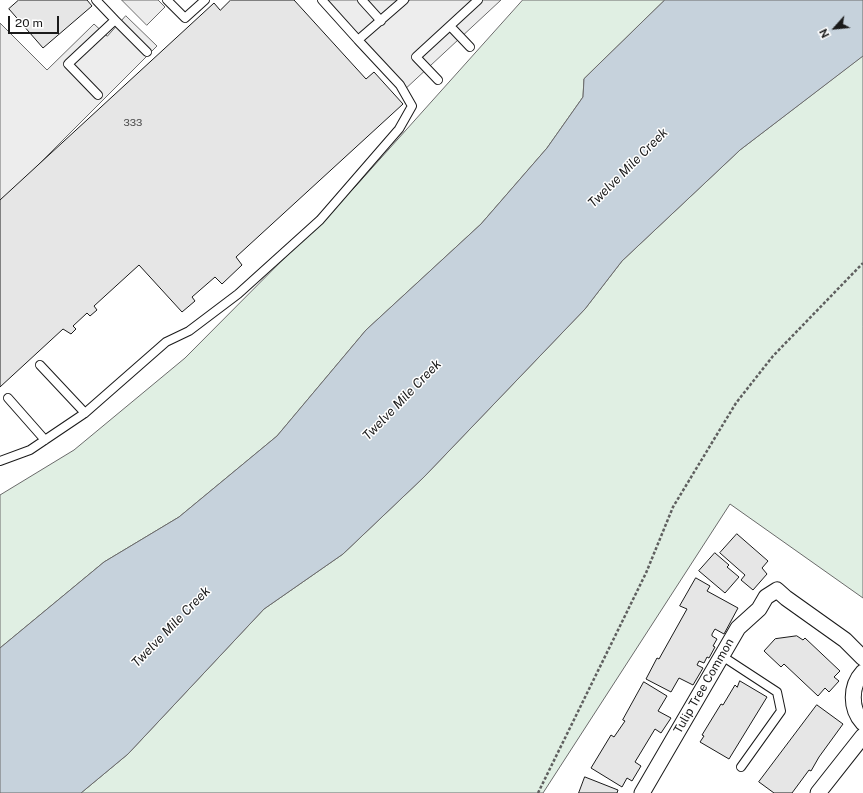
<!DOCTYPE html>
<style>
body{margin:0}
#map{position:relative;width:863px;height:793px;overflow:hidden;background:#fff;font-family:"Public Sans",sans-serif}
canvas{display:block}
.north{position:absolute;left:815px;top:8px;width:40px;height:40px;-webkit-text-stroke:3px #fff;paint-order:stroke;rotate:243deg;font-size:11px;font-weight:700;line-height:16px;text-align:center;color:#1a1a1a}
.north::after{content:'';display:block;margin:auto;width:14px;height:18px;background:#1a1a1a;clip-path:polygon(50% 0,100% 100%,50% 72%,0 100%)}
.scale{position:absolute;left:8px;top:16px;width:51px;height:18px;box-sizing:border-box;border:2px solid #1a1a1a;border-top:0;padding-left:5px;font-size:12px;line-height:14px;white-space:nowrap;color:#1a1a1a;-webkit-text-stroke:3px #fff;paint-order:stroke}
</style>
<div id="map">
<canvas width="863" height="793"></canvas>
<div class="north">N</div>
<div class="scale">20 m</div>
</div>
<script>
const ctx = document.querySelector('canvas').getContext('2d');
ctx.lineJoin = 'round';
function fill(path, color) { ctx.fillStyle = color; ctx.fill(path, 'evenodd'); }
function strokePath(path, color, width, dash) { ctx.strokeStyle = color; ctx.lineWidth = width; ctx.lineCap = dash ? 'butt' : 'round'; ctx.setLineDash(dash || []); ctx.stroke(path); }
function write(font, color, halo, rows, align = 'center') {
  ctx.font = font + ' "Public Sans",sans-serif'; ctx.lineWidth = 3; ctx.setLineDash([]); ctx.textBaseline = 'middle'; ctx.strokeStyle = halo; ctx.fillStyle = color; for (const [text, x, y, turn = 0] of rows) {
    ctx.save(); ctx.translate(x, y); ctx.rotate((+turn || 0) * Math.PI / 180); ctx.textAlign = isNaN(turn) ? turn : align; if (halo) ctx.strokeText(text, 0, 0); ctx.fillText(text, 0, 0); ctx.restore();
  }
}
const green = new Path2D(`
 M 523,0 L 665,0 L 584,79 L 583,97 L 547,148 L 481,224 L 366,330 L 277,436 L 179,517 L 104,562 L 0,648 L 0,495 L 74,450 L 185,358 L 354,188 Z
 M 863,56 L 863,598 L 730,504 L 543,793 L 81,793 L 128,754 L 264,609 L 343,554 L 424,477 L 585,309 L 622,261 L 740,150 Z`);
fill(green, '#e0efe3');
strokePath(green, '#6a6a6a', 1);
const parking = new Path2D(`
 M 122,0 L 158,0 L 165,7 L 147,25 Z
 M 318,0 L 396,0 L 402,7 L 410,0 L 501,0 L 402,92 Z
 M 126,16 L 157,46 L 0,203 L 0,23 L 47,70 L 94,24 L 107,36 Z`);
fill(parking, '#ededed');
strokePath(parking, '#6a6a6a', 1);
const water = new Path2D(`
 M 665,0 L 863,0 L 863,56 L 740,150 L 622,261 L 585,309 L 424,477 L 343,554 L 264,609 L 128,754 L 81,793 L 0,793 L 0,648 L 104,562 L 179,517 L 277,436 L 366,330 L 481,224 L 547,148 L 583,97 L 584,79 Z`);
fill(water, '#c6d2dc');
strokePath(water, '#6a6a6a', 1);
const building = new Path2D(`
 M 19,0 L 87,0 L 92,6 L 43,48 L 9,9 Z
 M 231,0 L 294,0 L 366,79 L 374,72 L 403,104 L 236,257 L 242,265 L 222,284 L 215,277 L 192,297 L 195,301 L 182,312 L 139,265 L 94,306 L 97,310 L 90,316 L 87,313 L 73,326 L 76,329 L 71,334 L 63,329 L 0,387 L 0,200 L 214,3 L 220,10 Z
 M 737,534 L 768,561 L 762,568 L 767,574 L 753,590 L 741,580 L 745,575 L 720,553 Z
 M 715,553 L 729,565 L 727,567 L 739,577 L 725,593 L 699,571 Z
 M 696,578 L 710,586 L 707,591 L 738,608 L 724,634 L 715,629 L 712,634 L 712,636 L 717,639 L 713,646 L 715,647 L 709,658 L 707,657 L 704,663 L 699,661 L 697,665 L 703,668 L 693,685 L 679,678 L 671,692 L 646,679 L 657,658 L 659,659 L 687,609 L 680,606 Z
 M 797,636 L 803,640 L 805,638 L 840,671 L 834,677 L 839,681 L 829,692 L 825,688 L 818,696 L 784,664 L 781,667 L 764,651 L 775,639 Z
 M 740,681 L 767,697 L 729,759 L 700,742 L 704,736 L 702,735 L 721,704 L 723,705 L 735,685 L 737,687 Z
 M 644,682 L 667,696 L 658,711 L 671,718 L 661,733 L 655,729 L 635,762 L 641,766 L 632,781 L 627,778 L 622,787 L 591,768 L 611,735 L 614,737 L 625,721 L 623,720 Z
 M 817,705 L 843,724 L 819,757 L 811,771 L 809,770 L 792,793 L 774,793 L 759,782 Z
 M 585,777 L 618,790 L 617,793 L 579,793 Z`);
fill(building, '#e6e6e6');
strokePath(building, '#1a1a1a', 1);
const service = new Path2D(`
 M 96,0 L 115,20
 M 167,0 L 185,18 L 205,0
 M 322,0 L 358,40
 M 362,0 L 381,21
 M 450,26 L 470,47
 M 438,80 L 416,57 L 478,0
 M 98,95 L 68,64 L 115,20 L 147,52
 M 40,365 L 85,413
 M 8,398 L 45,440
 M 0,461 L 30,450 L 85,413 L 166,342 L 189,331 L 238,294 L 320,220 L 399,129 L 412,106 L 400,85 L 358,40 L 404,0
 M 722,656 L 777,692 L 781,711 L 741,767`);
const minor = new Path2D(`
 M 863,672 C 850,686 850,709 863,723
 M 642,793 L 738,628 L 759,609 L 766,597 L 777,590 L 786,598 L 845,640 L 863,658
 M 818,793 L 863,736`);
strokePath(service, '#1a1a1a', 10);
strokePath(minor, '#1a1a1a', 17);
strokePath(new Path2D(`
 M 538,793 L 646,573 L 673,507 L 736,403 L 773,356 L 863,263`), '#5f5f5f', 2.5, [3, 2]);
strokePath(service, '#fff', 8);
strokePath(minor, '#fff', 15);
write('10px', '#4d4d4d', null, [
 ["333",133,123]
]);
write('12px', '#1a1a1a', '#fff', [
 ["Tulip Tree Common",704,686,-60]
]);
write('italic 13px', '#1a1a1a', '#fff', [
 ["Twelve Mile Creek",628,168,-45],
 ["Twelve Mile Creek",402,400,-46],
 ["Twelve Mile Creek",171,627,-46]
]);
</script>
